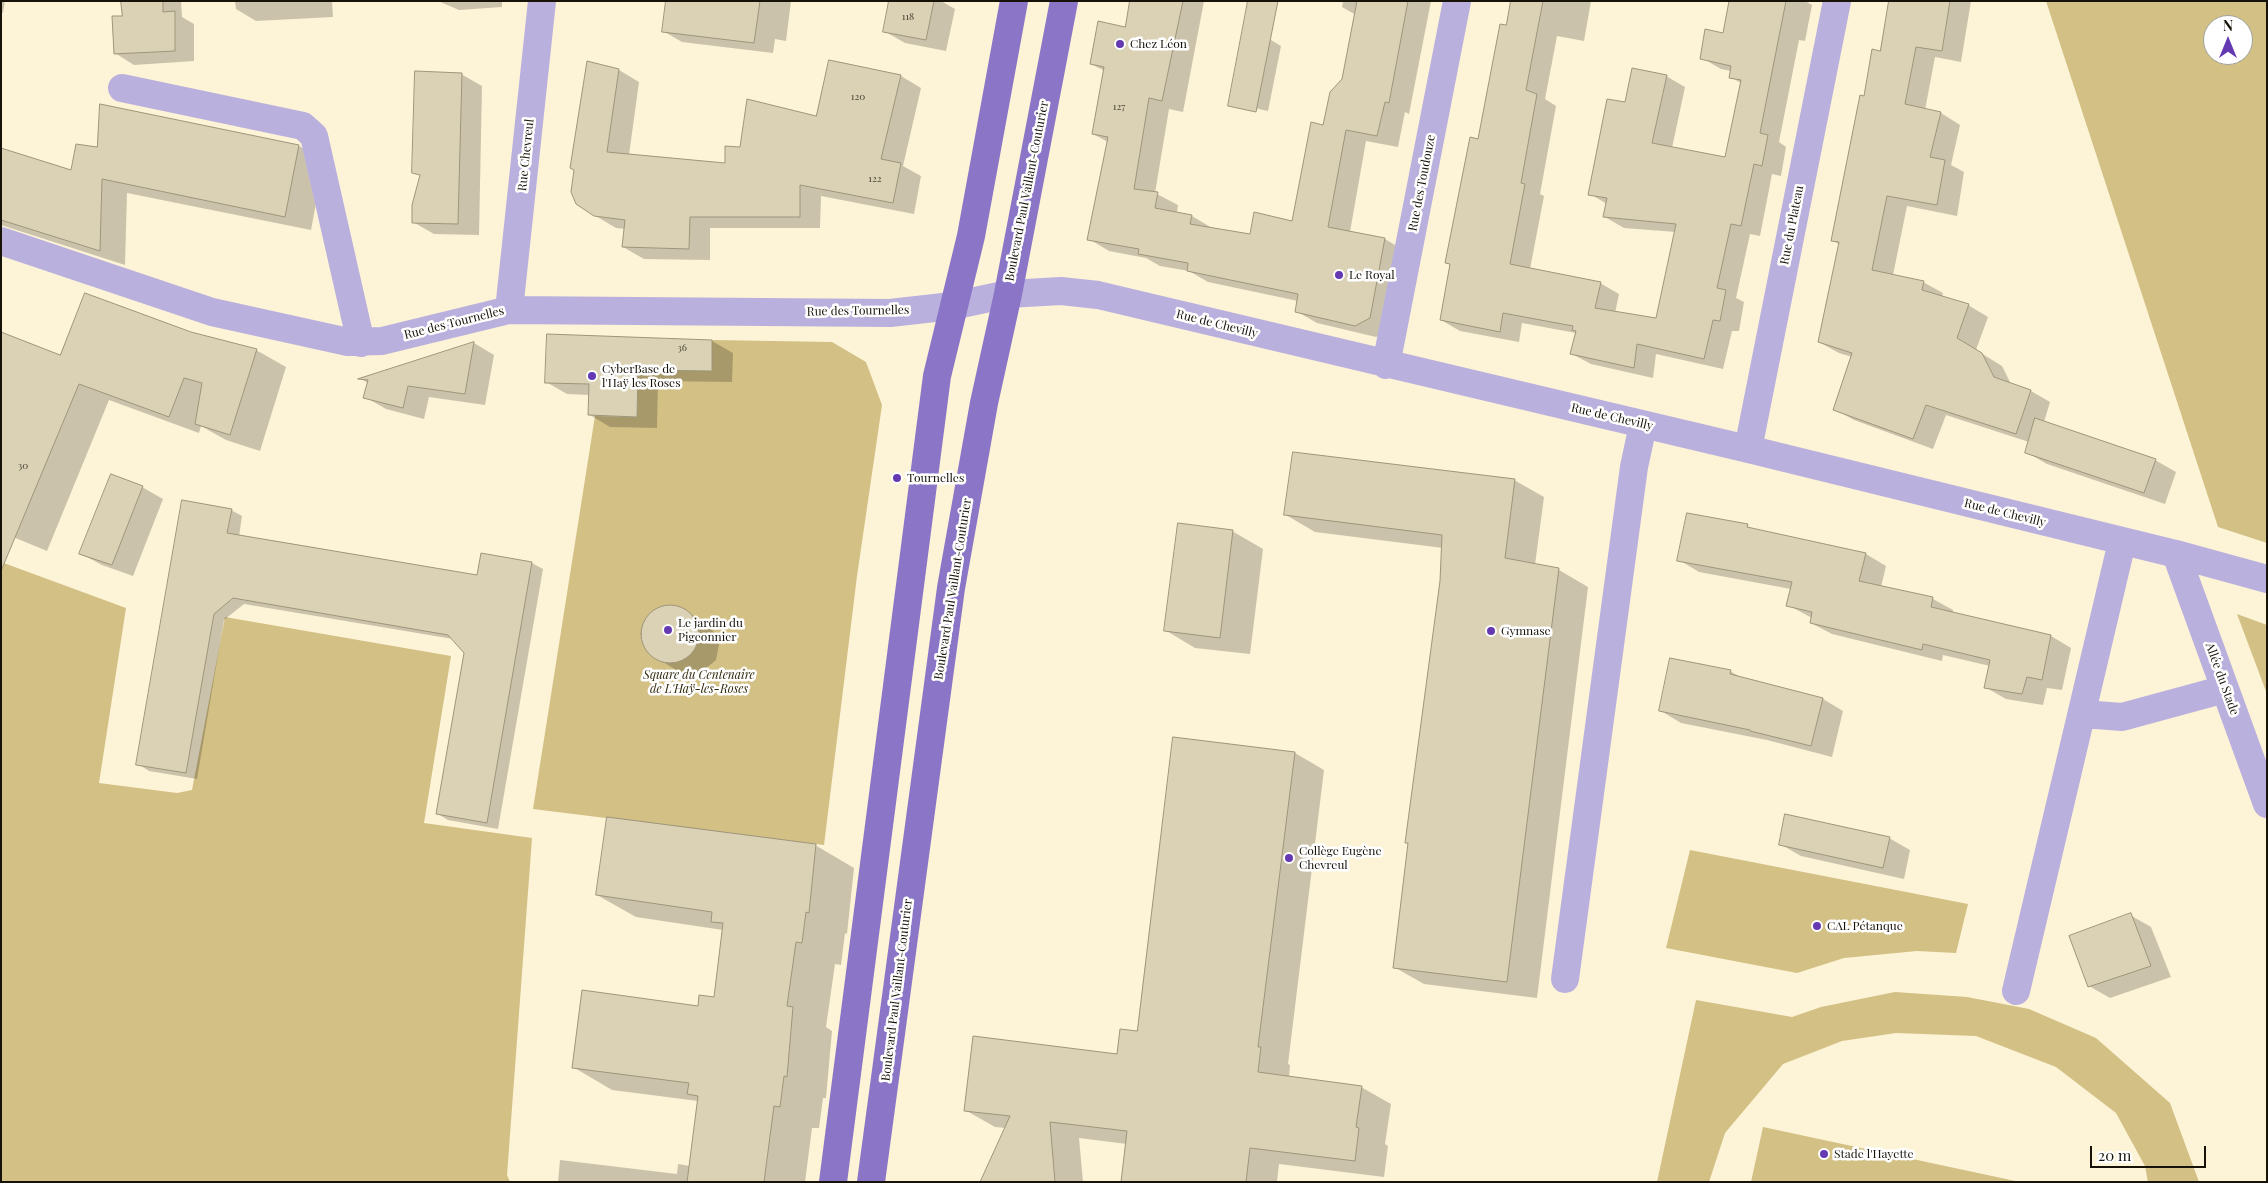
<!DOCTYPE html>
<meta charset="utf-8">
<style>
body{margin:0}
#map{position:relative;width:2268px;height:1183px;overflow:hidden;background:#fdf3d6;font-family:"Playfair Display",serif}
canvas{display:block}
.frame{position:absolute;inset:0;border:2px solid #161208;pointer-events:none}
.north{position:absolute;left:2203px;top:15px;width:50px;height:50px;box-sizing:border-box;background:#fff;border:1px solid #a2a09c;border-radius:50%;rotate:0deg;font-size:14px;font-weight:700;line-height:20px;text-align:center;color:#161208}
.north::after{content:'';display:block;margin:auto;width:18px;height:22px;background:#6439b1;clip-path:polygon(50% 0,100% 100%,50% 72%,0 100%)}
.scale{position:absolute;left:2090px;top:1146px;width:116px;height:22px;box-sizing:border-box;border:2px solid #161208;border-top:0;padding-left:6px;font-size:15px;line-height:18px;white-space:nowrap;color:#161208;-webkit-text-stroke:4px #fff;paint-order:stroke}
</style>
<div id="map">
<canvas width="2268" height="1183"></canvas>
<div class="frame"></div>
<div class="north">N</div>
<div class="scale">20 m</div>
</div>
<script>
const ctx = document.querySelector('canvas').getContext('2d');
ctx.lineJoin = 'round';
function fill(path, color) { ctx.fillStyle = color; ctx.fill(path, 'evenodd'); }
function strokePath(path, color, width, dash) { ctx.strokeStyle = color; ctx.lineWidth = width; ctx.lineCap = dash ? 'butt' : 'round'; ctx.setLineDash(dash || []); ctx.stroke(path); }
function write(font, color, halo, rows, align = 'center') {
  ctx.font = font + ' "Playfair Display",serif'; ctx.lineWidth = 5; ctx.setLineDash([]); ctx.textBaseline = 'middle'; ctx.strokeStyle = halo; ctx.fillStyle = color; for (const [text, x, y, turn = 0] of rows) {
    ctx.save(); ctx.translate(x, y); ctx.rotate((+turn || 0) * Math.PI / 180); ctx.textAlign = isNaN(turn) ? turn : align; if (halo) ctx.strokeText(text, 0, 0); ctx.fillText(text, 0, 0); ctx.restore();
  }
}
fill(new Path2D(`
 M 2046,1 L 2267,1 L 2267,543 L 2218,527 ZM 2213,25 L 2243,25 L 2243,55 L 2213,55 Z
 M 712,340 L 832,342 L 866,362 L 882,405 L 857,576 L 824,845 L 533,809 L 595,416 L 637,417 L 638,369 L 712,371 Z
 M 1,562 L 126,608 L 99,783 L 177,793 L 192,790 L 225,617 L 451,656 L 424,823 L 532,838 L 507,1175 L 510,1182 L 1,1182 Z
 M 2237,614 L 2267,625 L 2267,694 Z
 M 1690,850 L 1968,904 L 1956,953 L 1917,951 L 1844,958 L 1797,973 L 1666,948 Z
 M 1895,992 L 1967,997 L 2029,1009 L 2096,1038 L 2170,1103 L 2199,1182 L 2148,1182 L 2145,1166 L 2116,1113 L 2056,1067 L 1976,1036 L 1896,1033 L 1842,1041 L 1783,1064 L 1725,1133 L 1709,1182 L 1657,1182 L 1696,1000 L 1792,1017 L 1821,1007 Z
 M 1763,1127 L 2020,1182 L 1751,1182 Z`), '#d3c085');
fill(new Path2D(`
 M 1,1 L 5,1 L 3,13 L 1,12 Z
 M 123,1 L 181,1 L 182,17 L 194,24 L 194,61 L 134,65 L 115,53 L 124,17 Z
 M 235,1 L 332,1 L 333,17 L 256,21 L 236,9 Z
 M 438,1 L 502,1 L 502,7 L 459,10 Z
 M 667,1 L 791,1 L 786,41 L 775,39 L 773,53 L 682,42 L 663,31 Z
 M 890,1 L 941,1 L 955,9 L 946,51 L 905,43 L 884,31 Z
 M 1131,1 L 1204,1 L 1183,112 L 1169,109 L 1155,193 L 1178,205 L 1177,213 L 1192,216 L 1212,228 L 1251,235 L 1293,222 L 1324,126 L 1343,80 L 1356,15 L 1342,7 L 1343,1 L 1431,1 L 1409,114 L 1405,112 L 1398,147 L 1366,141 L 1350,232 L 1385,239 L 1405,251 L 1390,329 L 1376,337 L 1317,323 L 1296,311 L 1298,301 L 1208,282 L 1189,271 L 1160,266 L 1146,258 L 1109,251 L 1089,239 L 1108,142 L 1093,134 L 1105,71 L 1091,64 L 1126,28 Z
 M 1512,1 L 1591,1 L 1584,41 L 1557,36 L 1545,99 L 1556,106 L 1540,194 L 1544,196 L 1530,269 L 1600,283 L 1619,294 L 1615,313 L 1657,320 L 1676,232 L 1624,228 L 1605,217 L 1607,204 L 1590,194 L 1626,103 L 1666,76 L 1685,87 L 1672,148 L 1726,158 L 1741,83 L 1730,77 L 1731,71 L 1721,69 L 1702,58 L 1724,34 L 1730,1 L 1805,1 L 1812,5 L 1805,41 L 1799,40 L 1779,142 L 1786,147 L 1781,176 L 1772,174 L 1760,236 L 1750,234 L 1736,298 L 1744,302 L 1739,331 L 1732,331 L 1723,369 L 1656,354 L 1653,378 L 1591,364 L 1572,354 L 1576,333 L 1522,323 L 1519,342 L 1460,331 L 1441,320 L 1451,265 L 1447,262 Z
 M 1890,1 L 1971,1 L 1961,62 L 1935,57 L 1925,110 L 1941,113 L 1960,125 L 1951,165 L 1964,172 L 1957,216 L 1907,206 L 1893,275 L 1923,282 L 1943,293 L 1942,297 L 1968,305 L 1988,317 L 1976,350 L 2002,366 L 2011,384 L 2031,391 L 2050,402 L 2044,422 L 2155,460 L 2176,472 L 2165,504 L 2047,464 L 2026,452 L 2029,442 L 1946,415 L 1933,449 L 1854,420 L 1834,409 L 1852,357 L 1839,353 L 1819,342 L 1840,245 L 1832,240 L 1865,98 L 1881,52 Z
 M 1243,35 L 1271,40 L 1281,46 L 1268,111 L 1241,105 Z
 M 619,70 L 639,82 L 629,155 L 726,164 L 741,148 L 817,117 L 901,76 L 921,88 L 903,166 L 921,176 L 914,214 L 821,196 L 820,228 L 710,228 L 710,260 L 644,259 L 623,247 L 626,229 L 616,228 L 594,215 Z
 M 461,74 L 482,86 L 479,235 L 434,234 L 413,222 L 421,176 L 414,172 Z
 M 101,106 L 299,146 L 324,161 L 311,230 L 127,193 L 125,265 L 1,225 L 1,150 L 72,172 L 98,148 Z
 M 190,333 L 256,350 L 286,367 L 260,451 L 226,440 L 201,426 L 199,433 L 109,400 L 47,551 L 1,532 L 60,356 Z
 M 548,335 L 712,341 L 733,353 L 732,382 L 658,381 L 657,428 L 610,427 L 590,415 L 590,395 L 567,394 L 546,382 Z
 M 474,343 L 494,355 L 485,405 L 429,397 L 424,419 L 386,409 L 365,397 L 368,383 L 361,379 Z
 M 1514,480 L 1544,497 L 1535,565 L 1559,570 L 1588,587 L 1537,998 L 1424,984 L 1394,967 L 1441,581 L 1443,548 L 1315,532 L 1286,515 Z
 M 142,487 L 163,499 L 133,576 L 102,565 L 81,554 Z
 M 231,510 L 242,516 L 239,537 L 478,577 L 482,555 L 532,563 L 543,569 L 498,829 L 448,820 L 438,814 L 465,653 L 453,639 L 244,604 L 224,620 L 197,779 L 149,771 L 138,764 Z
 M 1747,526 L 1754,530 L 1866,554 L 1886,566 L 1881,587 L 1933,599 L 1953,610 L 1953,613 L 2051,636 L 2071,648 L 2062,690 L 2047,688 L 2043,705 L 2006,699 L 1985,687 L 1990,666 L 1943,655 L 1942,661 L 1832,634 L 1811,623 L 1812,618 L 1788,605 L 1791,589 L 1699,572 L 1679,560 Z
 M 1232,531 L 1263,549 L 1250,654 L 1195,648 L 1165,630 Z
 M 670,606 L 684,610 L 705,623 L 716,634 L 719,645 L 716,660 L 699,674 L 681,673 L 650,654 L 644,645 L 642,627 L 648,616 L 662,607 Z
 M 1730,671 L 1744,679 L 1823,699 L 1843,711 L 1832,757 L 1767,740 L 1681,723 L 1661,711 Z
 M 1295,753 L 1324,770 L 1288,1064 L 1290,1065 L 1289,1078 L 1361,1087 L 1391,1104 L 1385,1144 L 1388,1146 L 1384,1177 L 1279,1164 L 1277,1182 L 1122,1182 L 1127,1144 L 1079,1138 L 1083,1182 L 982,1182 L 1006,1128 L 995,1127 L 965,1110 L 1118,1055 L 1138,1033 Z
 M 1889,838 L 1910,850 L 1904,879 L 1801,856 L 1780,844 Z
 M 815,845 L 854,868 L 847,934 L 845,933 L 841,965 L 835,964 L 826,1027 L 832,1031 L 826,1098 L 823,1098 L 819,1128 L 812,1128 L 805,1182 L 558,1182 L 560,1160 L 677,1174 L 678,1164 L 690,1166 L 698,1101 L 612,1090 L 573,1067 L 715,998 L 723,930 L 636,917 L 597,895 Z
 M 2130,915 L 2151,927 L 2171,977 L 2110,998 L 2089,986 Z`), '#0003');
const building = new Path2D(`
 M 121,1 L 163,1 L 163,12 L 175,11 L 175,51 L 114,54 L 112,16 L 122,16 Z
 M 666,1 L 760,1 L 754,43 L 662,32 Z
 M 889,1 L 934,1 L 926,40 L 883,32 Z
 M 1130,1 L 1183,1 L 1162,101 L 1149,98 L 1134,189 L 1158,192 L 1155,208 L 1192,215 L 1190,224 L 1250,234 L 1254,212 L 1292,221 L 1311,122 L 1323,125 L 1330,92 L 1342,79 L 1357,1 L 1408,1 L 1389,103 L 1385,102 L 1377,136 L 1346,130 L 1328,227 L 1385,238 L 1370,318 L 1355,326 L 1295,312 L 1298,294 L 1187,271 L 1188,263 L 1138,254 L 1139,249 L 1087,240 L 1108,137 L 1092,134 L 1104,67 L 1090,64 L 1098,21 L 1125,27 Z
 M 1248,1 L 1278,1 L 1256,112 L 1228,106 Z
 M 1511,1 L 1543,1 L 1526,90 L 1537,94 L 1521,183 L 1525,184 L 1510,264 L 1601,282 L 1595,308 L 1656,318 L 1676,224 L 1603,217 L 1607,198 L 1588,195 L 1607,99 L 1625,102 L 1632,68 L 1667,75 L 1652,143 L 1725,157 L 1741,80 L 1729,78 L 1731,66 L 1700,59 L 1705,29 L 1723,33 L 1729,1 L 1786,1 L 1760,133 L 1768,135 L 1762,166 L 1754,164 L 1741,226 L 1731,224 L 1717,288 L 1726,290 L 1720,321 L 1713,320 L 1704,359 L 1637,344 L 1634,368 L 1570,354 L 1576,331 L 1572,330 L 1573,326 L 1503,313 L 1500,332 L 1440,320 L 1450,264 L 1445,263 L 1470,137 L 1478,139 L 1500,24 L 1506,25 Z
 M 1889,1 L 1950,1 L 1942,51 L 1916,47 L 1905,104 L 1941,112 L 1930,157 L 1945,160 L 1937,205 L 1887,196 L 1872,270 L 1924,281 L 1922,290 L 1969,304 L 1957,338 L 1982,353 L 1994,377 L 2031,390 L 2016,434 L 1926,405 L 1913,439 L 1833,410 L 1852,353 L 1818,342 L 1839,242 L 1831,241 L 1860,95 L 1864,96 L 1872,49 L 1880,51 Z
 M 829,60 L 901,75 L 881,159 L 901,163 L 893,203 L 800,185 L 800,217 L 690,217 L 689,249 L 622,247 L 625,220 L 594,216 L 576,204 L 571,192 L 574,170 L 570,168 L 587,61 L 619,69 L 607,152 L 725,163 L 725,146 L 740,147 L 747,99 L 816,116 Z
 M 415,71 L 462,73 L 458,224 L 412,223 L 412,205 L 420,175 L 412,173 Z
 M 100,104 L 299,145 L 285,217 L 102,179 L 100,251 L 1,220 L 1,148 L 71,170 L 76,144 L 97,147 Z
 M 85,293 L 191,332 L 257,349 L 230,435 L 195,424 L 202,383 L 184,378 L 169,417 L 79,384 L 1,571 L 1,332 L 60,355 Z
 M 547,334 L 712,340 L 712,371 L 638,370 L 637,417 L 588,415 L 589,384 L 545,383 Z
 M 474,342 L 465,394 L 408,386 L 403,408 L 363,398 L 368,380 L 358,379 Z
 M 2035,418 L 2156,459 L 2144,493 L 2025,453 Z
 M 1293,452 L 1515,479 L 1505,558 L 1559,568 L 1507,982 L 1393,968 L 1408,843 L 1405,843 L 1440,581 L 1442,535 L 1284,515 Z
 M 111,474 L 143,486 L 112,565 L 79,554 Z
 M 182,500 L 232,509 L 227,533 L 477,575 L 481,553 L 532,562 L 487,823 L 436,814 L 464,653 L 448,635 L 233,598 L 214,614 L 186,773 L 136,765 Z
 M 1687,513 L 1748,524 L 1747,527 L 1866,553 L 1859,581 L 1933,597 L 1931,607 L 2051,635 L 2042,680 L 2027,677 L 2022,694 L 1984,688 L 1990,660 L 1923,644 L 1922,650 L 1810,623 L 1812,612 L 1786,606 L 1792,582 L 1677,561 Z
 M 1178,523 L 1233,530 L 1220,638 L 1164,631 Z
 M641 634a29 29 0 1 1 58 0a29 29 0 1 1-58 0Z
 M 1670,658 L 1731,670 L 1730,674 L 1823,698 L 1811,746 L 1750,731 L 1750,730 L 1659,711 Z
 M 1173,737 L 1295,752 L 1258,1047 L 1261,1047 L 1258,1072 L 1362,1086 L 1356,1127 L 1359,1128 L 1355,1161 L 1250,1148 L 1246,1182 L 1121,1182 L 1127,1131 L 1050,1122 L 1055,1182 L 980,1182 L 1010,1116 L 964,1111 L 973,1036 L 1117,1054 L 1120,1029 L 1137,1031 Z
 M 1785,814 L 1890,837 L 1883,868 L 1779,845 Z
 M 607,817 L 816,844 L 809,913 L 806,912 L 802,943 L 796,942 L 787,1006 L 793,1007 L 787,1077 L 784,1076 L 780,1107 L 774,1106 L 764,1182 L 687,1182 L 698,1096 L 687,1094 L 689,1083 L 572,1068 L 582,990 L 698,1006 L 699,995 L 714,997 L 723,923 L 711,922 L 712,912 L 596,895 Z
 M 2131,913 L 2151,966 L 2088,987 L 2069,936 Z`);
fill(building, '#dbd2b6');
strokePath(building, '#9d957a', 1);
strokePath(new Path2D(`
 M 122,88 L 303,126 L 314,136 L 361,343
 M 1,241 L 212,312 L 348,342 L 382,341 L 509,310 L 890,313 L 952,306 L 1008,294 L 1061,291 L 1098,295 L 1748,449 L 2176,554 L 2267,579
 M 509,310 L 542,1
 M 1386,365 L 1457,1
 M 1748,449 L 1837,1
 M 2176,554 L 2267,804
 M 2083,714 L 2122,717 L 2225,689
 M 1565,979 L 1634,467 L 1643,425
 M 2016,991 L 2122,542`), '#bab0de', 28);
strokePath(new Path2D(`
 M 833,1182 L 937,376 L 971,236 L 1014,1
 M 871,1182 L 951,588 L 984,403 L 1008,294 L 1064,1`), '#8b75c7', 28);
for (const [x, y, r, color] of [
 [1120,44,5,"#6439b1"],
 [1339,275,5,"#6439b1"],
 [592,376,5,"#6439b1"],
 [897,478,5,"#6439b1"],
 [668,630,5,"#6439b1"],
 [1491,631,5,"#6439b1"],
 [1289,858,5,"#6439b1"],
 [1817,926,5,"#6439b1"],
 [1824,1154,5,"#6439b1"]
]) { const dot = new Path2D(); dot.arc(x, y, r, 0, 2 * Math.PI); ctx.fillStyle = color; ctx.fill(dot); strokePath(dot, '#fff', 2); }
write('10px', '#474234', null, [
 ["118",908,17],
 ["120",858,97],
 ["127",1119,107],
 ["122",875,179],
 ["36",682,348],
 ["30",23,466]
]);
write('12px', '#161208', '#fff', [
 ["Chez Léon",1130,44],
 ["Le Royal",1349,275],
 ["CyberBase de",602,369],
 ["l'Haÿ les Roses",602,383],
 ["Tournelles",907,478],
 ["Le jardin du",678,623],
 ["Pigeonnier",678,637],
 ["Gymnase",1501,631],
 ["Collège Eugène",1299,851],
 ["Chevreul",1299,865],
 ["CAL Pétanque",1827,926],
 ["Stade l'Hayette",1834,1154]
], 'left');
write('12px', '#161208', '#fff', [
 ["Rue Chevreul",526,155,-84],
 ["Rue des Toudouze",1422,183,-79],
 ["Boulevard Paul Vaillant-Couturier",1027,191,-79],
 ["Rue du Plateau",1792,225,-79],
 ["Rue des Tournelles",858,311,-1],
 ["Rue des Tournelles",454,323,-14],
 ["Rue de Chevilly",1217,324,14],
 ["Rue de Chevilly",1612,417,13],
 ["Rue de Chevilly",2005,513,14],
 ["Boulevard Paul Vaillant-Couturier",953,589,-81],
 ["Allée du Stade",2222,679,70],
 ["Boulevard Paul Vaillant-Couturier",897,990,-83]
]);
write('italic 12px', '#32290c', '#fff', [
 ["Square du Centenaire",699,675],
 ["de L'Haÿ-les-Roses",699,689]
]);
</script>
